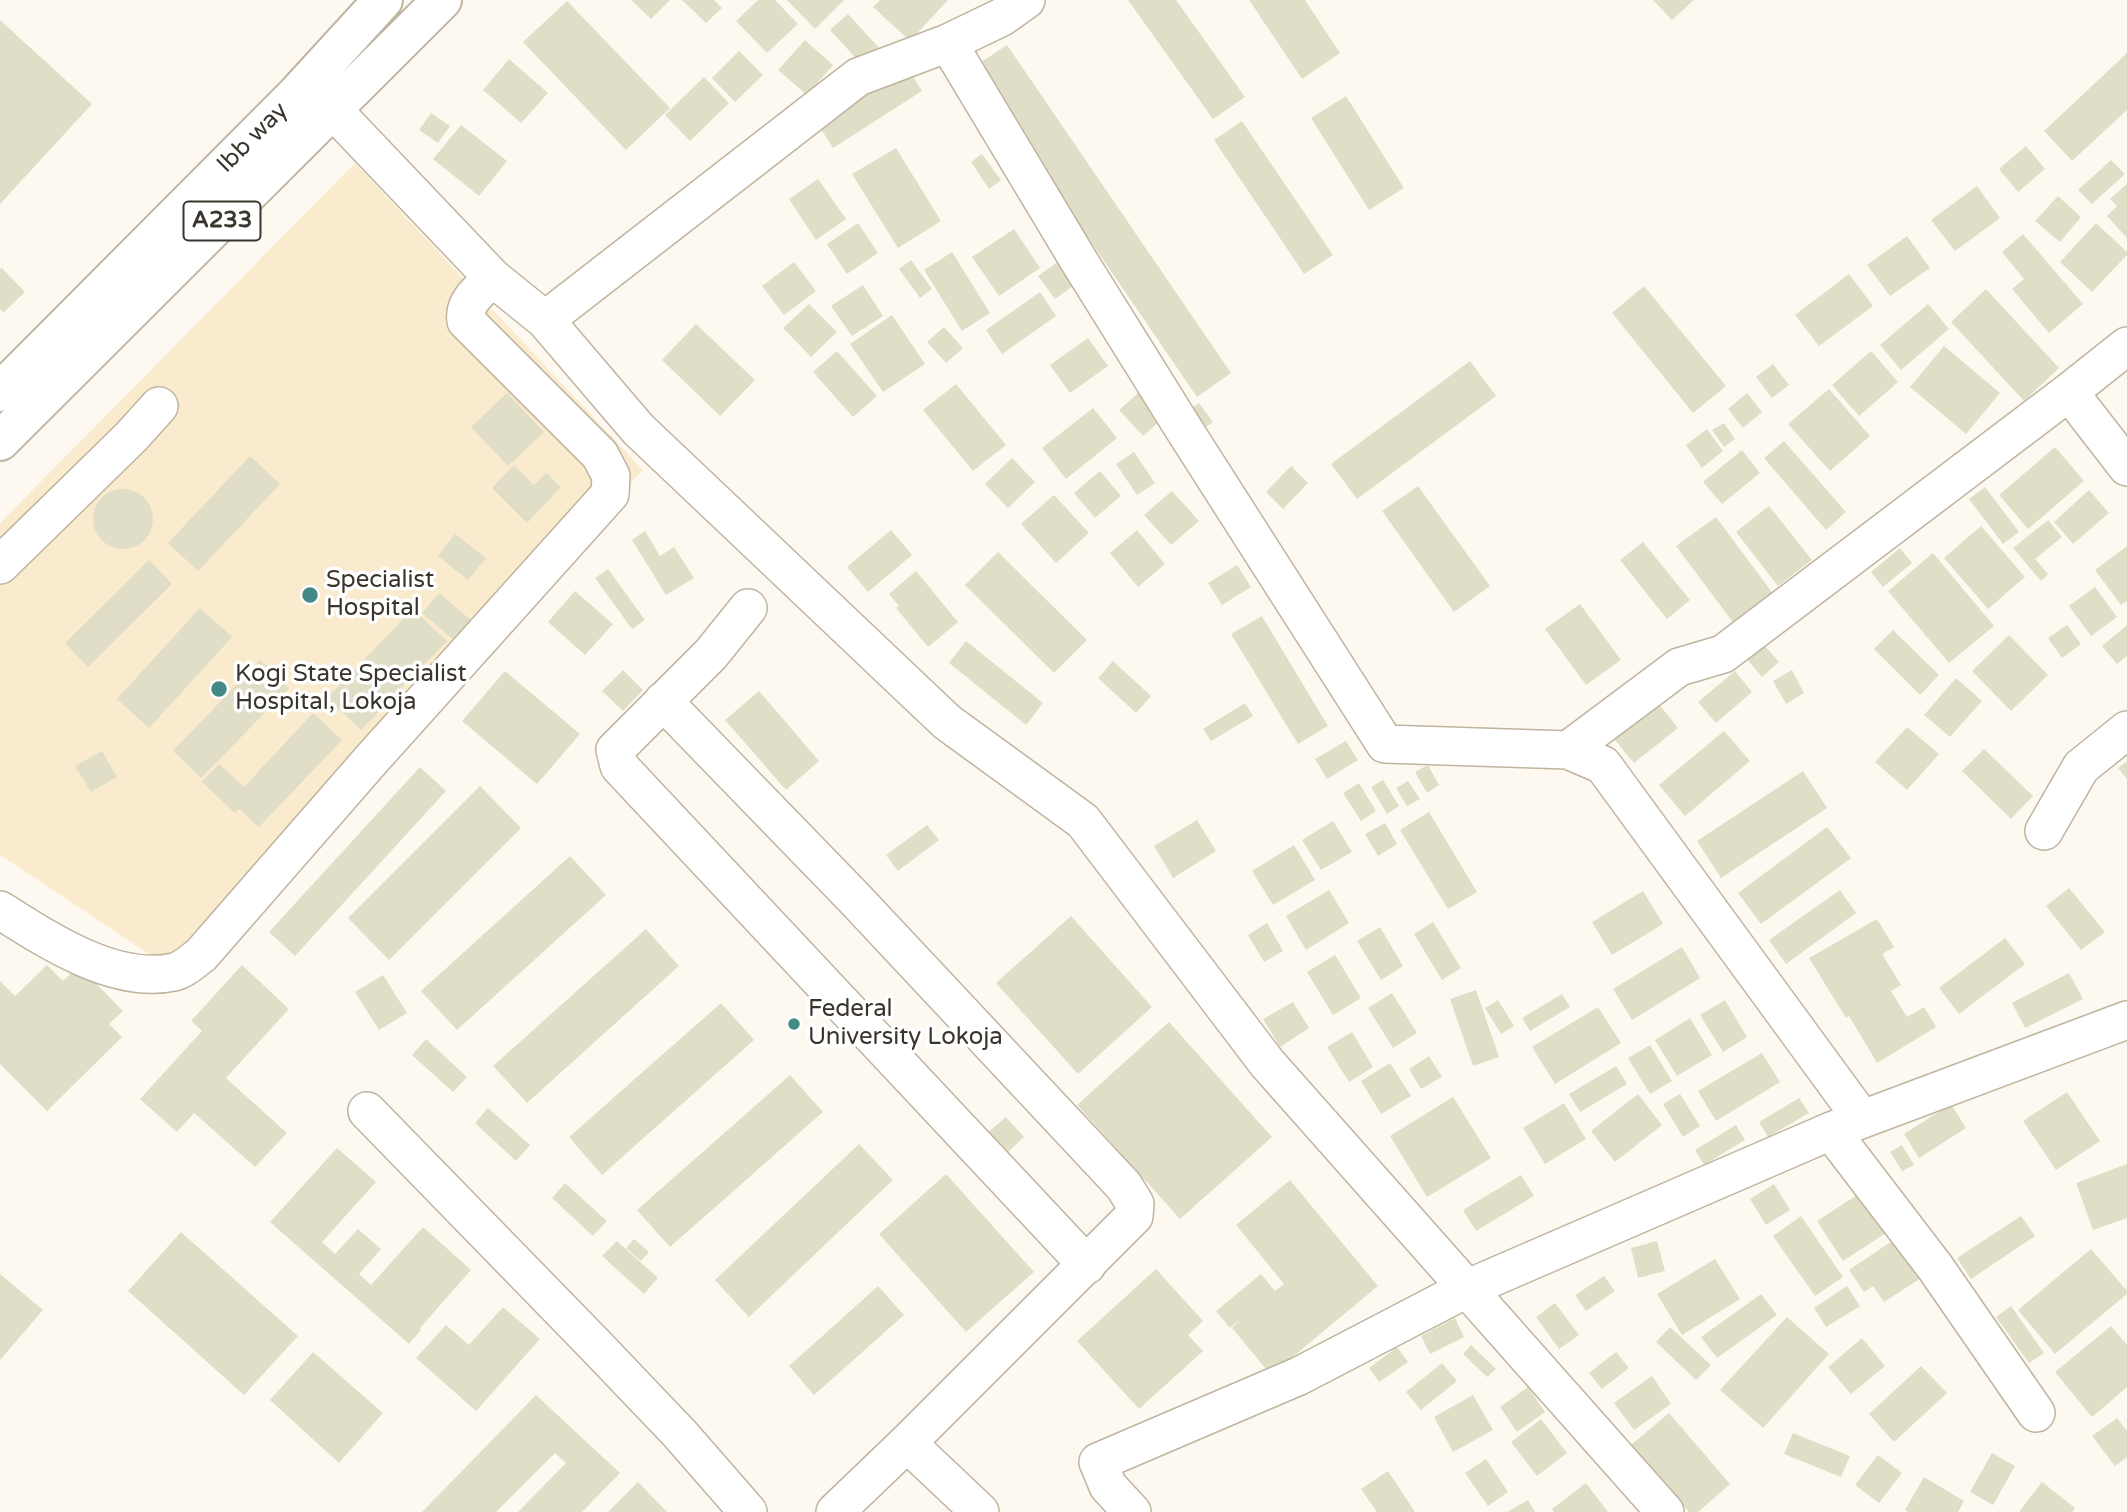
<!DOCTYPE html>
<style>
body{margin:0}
canvas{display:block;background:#fef9f0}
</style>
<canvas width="2127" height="1512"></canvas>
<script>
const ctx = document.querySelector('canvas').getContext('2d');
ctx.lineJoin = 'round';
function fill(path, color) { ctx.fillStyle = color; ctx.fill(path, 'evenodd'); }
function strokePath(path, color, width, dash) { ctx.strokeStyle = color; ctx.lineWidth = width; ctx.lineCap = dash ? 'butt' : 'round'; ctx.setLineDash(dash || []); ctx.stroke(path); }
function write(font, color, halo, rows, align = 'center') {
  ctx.font = font + ' "Varela Round",sans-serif'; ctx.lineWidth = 7; ctx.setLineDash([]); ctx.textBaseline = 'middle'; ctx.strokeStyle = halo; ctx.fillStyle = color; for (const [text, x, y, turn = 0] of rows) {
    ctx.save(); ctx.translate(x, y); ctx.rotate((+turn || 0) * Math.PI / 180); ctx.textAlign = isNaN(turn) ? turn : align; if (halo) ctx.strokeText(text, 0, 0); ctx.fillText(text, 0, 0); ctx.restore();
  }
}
fill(new Path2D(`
 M 355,163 L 643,470 L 176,972 L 0,855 L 0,523 Z`), '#faebcf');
fill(new Path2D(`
 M 631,0 L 670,0 L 651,19 Z
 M 682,0 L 714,0 L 722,8 L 706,23 Z
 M 758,0 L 775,0 L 798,24 L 767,53 L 736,21 Z
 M 787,0 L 844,0 L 815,29 Z
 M 880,0 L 948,0 L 910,41 L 873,7 Z
 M 1128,0 L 1176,0 L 1245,97 L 1213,119 Z
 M 1249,0 L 1305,0 L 1340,53 L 1302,79 Z
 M 1653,0 L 1694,0 L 1672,20 Z
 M 567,1 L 670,108 L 626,150 L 523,42 Z
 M 848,14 L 882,51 L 864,67 L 830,30 Z
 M 0,20 L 92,104 L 0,204 Z
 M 805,40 L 833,65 L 807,95 L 778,70 Z
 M 1007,45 L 1231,373 L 1197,397 L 972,68 Z
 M 739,51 L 763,75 L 735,102 L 712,78 Z
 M 2127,53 L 2127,110 L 2072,161 L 2044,131 Z
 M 509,59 L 548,93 L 521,123 L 483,90 Z
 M 905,64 L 922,91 L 833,148 L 816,121 Z
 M 704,77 L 729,103 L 690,141 L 665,115 Z
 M 1346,96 L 1404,188 L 1369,210 L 1311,118 Z
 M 431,113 L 450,126 L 438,143 L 419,130 Z
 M 1242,121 L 1333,255 L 1304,274 L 1214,140 Z
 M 461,125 L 507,161 L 479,196 L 433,159 Z
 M 2026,146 L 2045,169 L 2018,192 L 1999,169 Z
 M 896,148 L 941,221 L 898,248 L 852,174 Z
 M 982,154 L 1001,180 L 989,189 L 971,162 Z
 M 2111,160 L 2125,174 L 2092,204 L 2078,190 Z
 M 818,179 L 846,219 L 816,240 L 789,199 Z
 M 2127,184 L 2127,238 L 2107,216 L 2117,206 L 2110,199 Z
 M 1977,186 L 2000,218 L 1955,251 L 1931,220 Z
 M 2058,196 L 2081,217 L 2060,242 L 2035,221 Z
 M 858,223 L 878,253 L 847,274 L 827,244 Z
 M 2096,223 L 2127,252 L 2127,255 L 2092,292 L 2060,262 Z
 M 1014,229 L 1040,268 L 999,296 L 972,257 Z
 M 2023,234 L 2083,304 L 2049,333 L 2012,289 L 2024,279 L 2002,252 Z
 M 1907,236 L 1930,268 L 1890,296 L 1867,265 Z
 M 952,252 L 990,313 L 962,331 L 924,270 Z
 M 911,260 L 932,289 L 920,298 L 899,269 Z
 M 1059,261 L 1076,284 L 1055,299 L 1038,276 Z
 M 794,262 L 816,291 L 784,315 L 762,286 Z
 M 2,268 L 25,292 L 3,313 L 0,309 L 0,269 Z
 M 1849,274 L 1873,306 L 1819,346 L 1795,315 Z
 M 863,285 L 883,316 L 852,336 L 831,306 Z
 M 1644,286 L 1726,386 L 1693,413 L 1612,313 Z
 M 1986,289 L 2059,368 L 2024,401 L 1951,322 Z
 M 1040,292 L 1056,316 L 1002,354 L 986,330 Z
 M 809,304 L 837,332 L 811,357 L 783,328 Z
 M 1928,304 L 1949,329 L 1901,370 L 1880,345 Z
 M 892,315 L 925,364 L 883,392 L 850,344 Z
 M 696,324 L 755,380 L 720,416 L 662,360 Z
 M 944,327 L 963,348 L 946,363 L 927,342 Z
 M 1088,338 L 1108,366 L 1070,393 L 1050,365 Z
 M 1944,346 L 2000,393 L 1966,434 L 1910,387 Z
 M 837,351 L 877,396 L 853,417 L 813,372 Z
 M 1871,351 L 1898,382 L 1859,416 L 1832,385 Z
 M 1470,361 L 1496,396 L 1357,499 L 1331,464 Z
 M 1773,364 L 1789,385 L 1772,398 L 1756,377 Z
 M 956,384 L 1006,445 L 973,471 L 923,410 Z
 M 1144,388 L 1168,414 L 1143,436 L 1119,410 Z
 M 1829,389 L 1870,436 L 1830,471 L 1788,424 Z
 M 507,393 L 544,432 L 508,466 L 471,427 Z
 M 1747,393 L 1762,412 L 1743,428 L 1728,409 Z
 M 1199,403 L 1213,422 L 1198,433 L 1184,413 Z
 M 1093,408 L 1117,438 L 1066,479 L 1042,448 Z
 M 1724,423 L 1735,439 L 1724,447 L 1712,430 Z
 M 1707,429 L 1723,451 L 1702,468 L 1686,445 Z
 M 1784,441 L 1846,512 L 1826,530 L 1764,458 Z
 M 2055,447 L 2084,481 L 2028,529 L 1999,495 Z
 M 1742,450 L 1760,473 L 1722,504 L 1703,482 Z
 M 1134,452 L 1155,483 L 1137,495 L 1116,464 Z
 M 250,456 L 280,484 L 198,571 L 168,543 Z
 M 1012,458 L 1035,482 L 1008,508 L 985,484 Z
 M 514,465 L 534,485 L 546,473 L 561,487 L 527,523 L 492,488 Z
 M 1291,466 L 1308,483 L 1283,509 L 1266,492 Z
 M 1100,471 L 1121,496 L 1095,518 L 1074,493 Z
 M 1418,486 L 1490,586 L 1454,612 L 1382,511 Z
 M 1985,487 L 2019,532 L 2003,544 L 1969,499 Z
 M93 519a30 30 0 1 1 60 0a30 30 0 1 1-60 0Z
 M 2089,490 L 2109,513 L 2073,544 L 2054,522 Z
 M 1172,491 L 1199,521 L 1171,545 L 1144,515 Z
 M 1054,495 L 1089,533 L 1056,563 L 1021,524 Z
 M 1769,506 L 1812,560 L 1778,586 L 1736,532 Z
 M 1716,517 L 1774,595 L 1735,625 L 1676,546 Z
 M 2048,520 L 2062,537 L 2035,559 L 2048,574 L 2041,581 L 2013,548 Z
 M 1981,526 L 2025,577 L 1988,609 L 1944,558 Z
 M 891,530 L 912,555 L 868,592 L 847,567 Z
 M 1137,530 L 1165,564 L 1138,587 L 1110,553 Z
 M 645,531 L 660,556 L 674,547 L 694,578 L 666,595 L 632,540 Z
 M 455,534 L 486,558 L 468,580 L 438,556 Z
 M 1643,542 L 1690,600 L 1667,619 L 1620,560 Z
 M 2127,546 L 2127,601 L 2121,605 L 2095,570 Z
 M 1900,548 L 1912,563 L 1883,587 L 1871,572 Z
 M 998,552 L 1087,640 L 1054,673 L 965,585 Z
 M 1933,553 L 1994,626 L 1949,663 L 1888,591 Z
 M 149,560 L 172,584 L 88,667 L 65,643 Z
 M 1237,565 L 1251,587 L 1222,605 L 1208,583 Z
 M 608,569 L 645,620 L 632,629 L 595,578 Z
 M 916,571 L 958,622 L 928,647 L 896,608 L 899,606 L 889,594 Z
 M 2095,587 L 2117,617 L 2091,636 L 2069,606 Z
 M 575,591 L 613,624 L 585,655 L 548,622 Z
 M 439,593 L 471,620 L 454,640 L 422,613 Z
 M 1580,604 L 1621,660 L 1586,685 L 1545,629 Z
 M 200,608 L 232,637 L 149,728 L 117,699 Z
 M 413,609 L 447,641 L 361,730 L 327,698 Z
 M 1262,616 L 1328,726 L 1298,744 L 1231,634 Z
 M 2067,625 L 2081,644 L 2062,658 L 2048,638 Z
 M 2127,625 L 2127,656 L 2117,664 L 2102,646 Z
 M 1893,630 L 1939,675 L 1920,695 L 1874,649 Z
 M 2009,635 L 2048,675 L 2011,711 L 1972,671 Z
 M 966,641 L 1043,703 L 1026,725 L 949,663 Z
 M 1763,644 L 1779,662 L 1762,677 L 1746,658 Z
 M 260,660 L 289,688 L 201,778 L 173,751 Z
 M 1113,661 L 1151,696 L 1136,713 L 1098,678 Z
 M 623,670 L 643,690 L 623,711 L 602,691 Z
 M 1792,670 L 1804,693 L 1786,704 L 1773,681 Z
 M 505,671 L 580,734 L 537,784 L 462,721 Z
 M 1735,671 L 1752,692 L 1716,723 L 1698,702 Z
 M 1956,678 L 1982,701 L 1950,737 L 1924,715 Z
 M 759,691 L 819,761 L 786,790 L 725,720 Z
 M 1654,698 L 1678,728 L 1634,763 L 1610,734 Z
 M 1245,703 L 1253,716 L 1211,741 L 1203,729 Z
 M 313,713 L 342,740 L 259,827 L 239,809 L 235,813 L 202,782 L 219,764 L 244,787 Z
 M 1907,727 L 1939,754 L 1907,790 L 1875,762 Z
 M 1724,731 L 1750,761 L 1685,816 L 1659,785 Z
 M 1346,741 L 1358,760 L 1327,779 L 1315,759 Z
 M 1984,749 L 2033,796 L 2011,819 L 1962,771 Z
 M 102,751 L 117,777 L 91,792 L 75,766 Z
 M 2127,761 L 2127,779 L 2118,768 Z
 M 1428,765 L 1439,785 L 1427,793 L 1415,772 Z
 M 420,767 L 446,791 L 295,956 L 269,932 Z
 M 1803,771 L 1827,808 L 1721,878 L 1697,841 Z
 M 1383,780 L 1399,806 L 1387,814 L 1371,787 Z
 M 1408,781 L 1420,799 L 1407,806 L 1396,788 Z
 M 1359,783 L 1376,811 L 1361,821 L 1343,793 Z
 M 480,786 L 521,828 L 389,960 L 348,918 Z
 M 1429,812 L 1477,892 L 1448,909 L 1400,830 Z
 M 1197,820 L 1216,851 L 1173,878 L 1154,846 Z
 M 1333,821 L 1352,852 L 1321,870 L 1302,840 Z
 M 1385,823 L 1397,844 L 1378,856 L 1365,834 Z
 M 927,825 L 939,840 L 898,871 L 886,855 Z
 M 1827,827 L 1851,858 L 1761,924 L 1738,893 Z
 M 1294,845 L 1315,880 L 1273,905 L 1252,871 Z
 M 570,856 L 606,895 L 457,1030 L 421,991 Z
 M 2069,888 L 2105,932 L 2081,950 L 2046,906 Z
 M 1329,890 L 1349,923 L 1306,950 L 1286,916 Z
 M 1840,890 L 1856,913 L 1786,964 L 1769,940 Z
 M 1643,891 L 1663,924 L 1612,955 L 1592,922 Z
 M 1071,916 L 1152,1007 L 1078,1074 L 996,983 Z
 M 1877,919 L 1894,947 L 1882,954 L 1901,985 L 1891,991 L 1907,1017 L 1924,1007 L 1936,1027 L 1877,1063 L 1849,1016 L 1846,1018 L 1809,958 Z
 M 1433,922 L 1461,968 L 1442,980 L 1414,934 Z
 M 1267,923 L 1283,951 L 1264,962 L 1248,935 Z
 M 1380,927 L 1403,966 L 1381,980 L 1357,941 Z
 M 646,929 L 679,966 L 527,1103 L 493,1066 Z
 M 2005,938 L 2025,964 L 1959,1014 L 1939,988 Z
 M 1682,947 L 1700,978 L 1632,1020 L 1613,989 Z
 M 1335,955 L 1361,998 L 1333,1015 L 1307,972 Z
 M 47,965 L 63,981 L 79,966 L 123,1011 L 109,1024 L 122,1037 L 47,1111 L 0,1064 L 0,981 L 15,996 Z
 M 242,965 L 289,1009 L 226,1078 L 287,1133 L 255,1167 L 194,1113 L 177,1132 L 140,1099 L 202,1031 L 191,1021 Z
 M 2069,973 L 2083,999 L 2025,1028 L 2012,1003 Z
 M 383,975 L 407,1013 L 379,1030 L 355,992 Z
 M 1476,990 L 1499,1057 L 1473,1066 L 1450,999 Z
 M 1392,993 L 1417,1033 L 1393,1048 L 1368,1008 Z
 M 1562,994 L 1570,1007 L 1530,1031 L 1522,1018 Z
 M 1498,1000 L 1514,1026 L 1501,1034 L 1485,1008 Z
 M 1725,1000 L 1747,1037 L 1723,1052 L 1700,1015 Z
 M 1293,1002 L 1309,1028 L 1280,1047 L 1263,1019 Z
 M 721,1003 L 754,1040 L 602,1175 L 569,1137 Z
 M 1598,1007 L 1621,1043 L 1555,1084 L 1532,1047 Z
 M 1690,1018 L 1712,1055 L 1677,1076 L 1655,1040 Z
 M 1169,1022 L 1272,1137 L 1180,1219 L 1077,1105 Z
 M 1352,1032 L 1373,1067 L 1349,1082 L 1327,1047 Z
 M 426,1039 L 467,1077 L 453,1092 L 412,1055 Z
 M 1650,1045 L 1672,1081 L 1650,1094 L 1628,1058 Z
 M 1762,1053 L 1780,1082 L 1716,1121 L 1698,1091 Z
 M 1429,1056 L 1442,1077 L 1421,1089 L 1409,1069 Z
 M 1390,1063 L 1411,1096 L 1381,1114 L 1361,1081 Z
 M 1616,1066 L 1627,1084 L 1580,1112 L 1569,1094 Z
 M 790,1075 L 823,1112 L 670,1247 L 637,1210 Z
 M 2067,1092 L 2100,1141 L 2056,1170 L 2023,1121 Z
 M 1638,1094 L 1662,1125 L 1615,1162 L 1591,1131 Z
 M 1680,1094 L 1700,1126 L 1683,1137 L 1663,1104 Z
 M 1453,1097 L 1491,1158 L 1427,1197 L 1390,1136 Z
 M 1799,1098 L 1809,1113 L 1768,1137 L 1759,1122 Z
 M 1564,1103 L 1586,1139 L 1545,1164 L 1523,1128 Z
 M 1951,1104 L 1966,1128 L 1919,1158 L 1904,1134 Z
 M 488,1108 L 530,1145 L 516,1161 L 475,1123 Z
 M 1006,1117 L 1024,1137 L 1006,1154 L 987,1133 Z
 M 1736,1125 L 1745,1140 L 1704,1165 L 1695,1150 Z
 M 859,1144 L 893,1180 L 749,1317 L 715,1280 Z
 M 1902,1145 L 1914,1165 L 1902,1171 L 1890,1152 Z
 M 337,1148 L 376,1182 L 322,1242 L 335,1254 L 358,1229 L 381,1249 L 359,1274 L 371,1285 L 423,1227 L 471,1270 L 420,1328 L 421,1330 L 409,1344 L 270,1222 Z
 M 2127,1164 L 2127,1218 L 2093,1230 L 2076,1183 Z
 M 946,1174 L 1034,1272 L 966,1332 L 879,1234 Z
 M 1521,1175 L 1534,1196 L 1476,1231 L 1463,1210 Z
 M 1290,1180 L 1378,1286 L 1271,1375 L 1232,1328 L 1240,1319 L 1230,1328 L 1216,1311 L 1261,1274 L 1275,1291 L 1284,1284 L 1236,1225 Z
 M 565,1183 L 607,1221 L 593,1236 L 552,1198 Z
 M 1774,1184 L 1790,1210 L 1766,1225 L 1750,1199 Z
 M 1860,1193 L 1886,1233 L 1843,1261 L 1817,1221 Z
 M 1801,1216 L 1843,1277 L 1815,1296 L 1773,1236 Z
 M 2021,1216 L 2035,1236 L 1971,1279 L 1957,1258 Z
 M 181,1232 L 298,1336 L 244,1395 L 128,1291 Z
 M 634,1239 L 649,1252 L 641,1261 L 626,1248 Z
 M 1895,1239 L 1921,1278 L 1884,1302 L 1873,1286 L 1864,1292 L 1849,1270 Z
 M 617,1241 L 658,1278 L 644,1294 L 602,1256 Z
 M 1657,1241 L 1665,1271 L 1638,1278 L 1631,1248 Z
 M 2091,1249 L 2127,1291 L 2127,1294 L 2055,1354 L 2018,1310 Z
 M 1715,1259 L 1740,1299 L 1682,1335 L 1657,1294 Z
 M 1156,1269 L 1203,1321 L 1188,1335 L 1203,1351 L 1139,1409 L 1077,1341 Z
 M 0,1274 L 43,1310 L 0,1360 Z
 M 1604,1276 L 1615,1291 L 1586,1311 L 1575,1295 Z
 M 878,1286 L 904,1315 L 814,1395 L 789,1366 Z
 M 1847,1286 L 1860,1306 L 1826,1327 L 1814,1308 Z
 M 1761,1294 L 1777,1315 L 1717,1358 L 1701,1337 Z
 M 1555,1303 L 1579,1335 L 1559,1349 L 1536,1317 Z
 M 2011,1306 L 2044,1353 L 2029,1363 L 1996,1317 Z
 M 503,1307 L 540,1339 L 476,1411 L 416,1358 L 446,1325 L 469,1345 Z
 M 1787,1317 L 1829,1354 L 1763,1428 L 1720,1390 Z
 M 1455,1318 L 1464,1337 L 1430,1354 L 1421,1336 Z
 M 2111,1326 L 2127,1345 L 2127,1387 L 2092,1417 L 2055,1372 Z
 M 1670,1327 L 1711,1365 L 1696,1380 L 1656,1342 Z
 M 1862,1338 L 1885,1366 L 1851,1394 L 1828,1367 Z
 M 1471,1345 L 1496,1369 L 1487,1377 L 1463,1354 Z
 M 1397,1347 L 1408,1362 L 1379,1382 L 1369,1368 Z
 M 313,1352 L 383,1413 L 339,1463 L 270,1400 Z
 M 1616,1352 L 1629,1368 L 1602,1389 L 1589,1373 Z
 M 1442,1363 L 1457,1381 L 1421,1410 L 1406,1392 Z
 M 1921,1366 L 1947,1393 L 1894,1442 L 1869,1414 Z
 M 1652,1376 L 1671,1404 L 1634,1430 L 1614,1403 Z
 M 1528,1387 L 1545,1412 L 1517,1432 L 1500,1407 Z
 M 536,1395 L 620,1473 L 582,1512 L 518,1512 L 566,1463 L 555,1453 L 496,1512 L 422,1512 Z
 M 1473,1395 L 1493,1430 L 1453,1452 L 1434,1417 Z
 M 1669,1413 L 1730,1484 L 1698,1512 L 1689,1512 L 1631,1445 Z
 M 2117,1418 L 2127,1431 L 2127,1457 L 2115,1466 L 2092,1436 Z
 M 1541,1419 L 1567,1453 L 1537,1476 L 1511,1442 Z
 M 1793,1433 L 1850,1456 L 1841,1477 L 1784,1454 Z
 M 1992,1453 L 2015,1466 L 1993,1505 L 1970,1492 Z
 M 1878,1455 L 1902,1473 L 1879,1503 L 1855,1485 Z
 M 1486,1459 L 1508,1492 L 1488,1506 L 1465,1473 Z
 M 1388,1471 L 1415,1512 L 1377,1512 L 1361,1489 Z
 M 1924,1477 L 1964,1501 L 1958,1512 L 1908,1512 L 1905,1510 Z
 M 638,1482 L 667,1512 L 608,1512 Z
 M 2042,1482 L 2075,1508 L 2072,1512 L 2019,1512 Z
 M 1586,1483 L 1608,1512 L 1554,1512 L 1552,1509 Z
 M 1528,1500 L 1535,1512 L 1507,1512 Z`), '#e0dec7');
const minor = new Path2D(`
 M 1026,0 L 1002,17 L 948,43 L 1079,261 L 1185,431 L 1385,744 L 1568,750 L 1603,765 L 1862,1119
 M 333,110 L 493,278 L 545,320 L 638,429 L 947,722 L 1083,821 L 1267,1063 L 1665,1512
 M 545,320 L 858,77 L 948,43
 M 2069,392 L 2127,467
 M 0,565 L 131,437 L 159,406
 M 748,608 L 711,654 L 615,750 L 619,766 L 1087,1265
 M 663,701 L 857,901 L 1124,1186 L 1135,1204 L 1134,1216 L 907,1443 L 835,1512
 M 1568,750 L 1679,667 L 1723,654 L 2069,392 L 2127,346
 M 2044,831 L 2081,767 L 2127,730
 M 0,910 C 47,940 115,985 174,972 C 183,970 193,961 201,955 L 371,760 L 610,494 L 611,476 L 600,455 L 466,321 C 463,302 480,290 493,278
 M 367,1111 L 596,1346 L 680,1434 L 748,1512
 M 1831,1131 L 1935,1267 L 2036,1413
 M 907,1443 L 980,1512
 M 1132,1512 L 1108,1486 L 1098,1462 L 1299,1376 L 1466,1289 L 1831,1131 L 2127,1020`);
const highway = new Path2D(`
 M 0,392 L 296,95 L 383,0
 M 0,441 L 442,0`);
strokePath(minor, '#bfb49f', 40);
strokePath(highway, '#bfb49f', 42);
strokePath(minor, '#fff', 37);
strokePath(highway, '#fff', 38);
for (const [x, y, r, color] of [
 [310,595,9,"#438a86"],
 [219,689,9,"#438a86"],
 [794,1024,7,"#438a86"]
]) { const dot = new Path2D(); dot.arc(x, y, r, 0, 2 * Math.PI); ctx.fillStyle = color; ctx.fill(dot); strokePath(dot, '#fff', 2.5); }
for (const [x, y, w] of [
 [222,221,77]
]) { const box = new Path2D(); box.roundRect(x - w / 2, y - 19.5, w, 39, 5); ctx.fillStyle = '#fff'; ctx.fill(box); strokePath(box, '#39342c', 2); }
write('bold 23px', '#39342c', null, [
 ["A233",222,221]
]);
write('24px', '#39342c', '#fff', [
 ["Ibb way",253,138,-45]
]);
write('24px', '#39342c', '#fff', [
 ["Specialist",326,581],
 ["Hospital",326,609],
 ["Kogi State Specialist",235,675],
 ["Hospital, Lokoja",235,703],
 ["Federal",808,1010],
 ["University Lokoja",808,1038]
], 'left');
</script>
